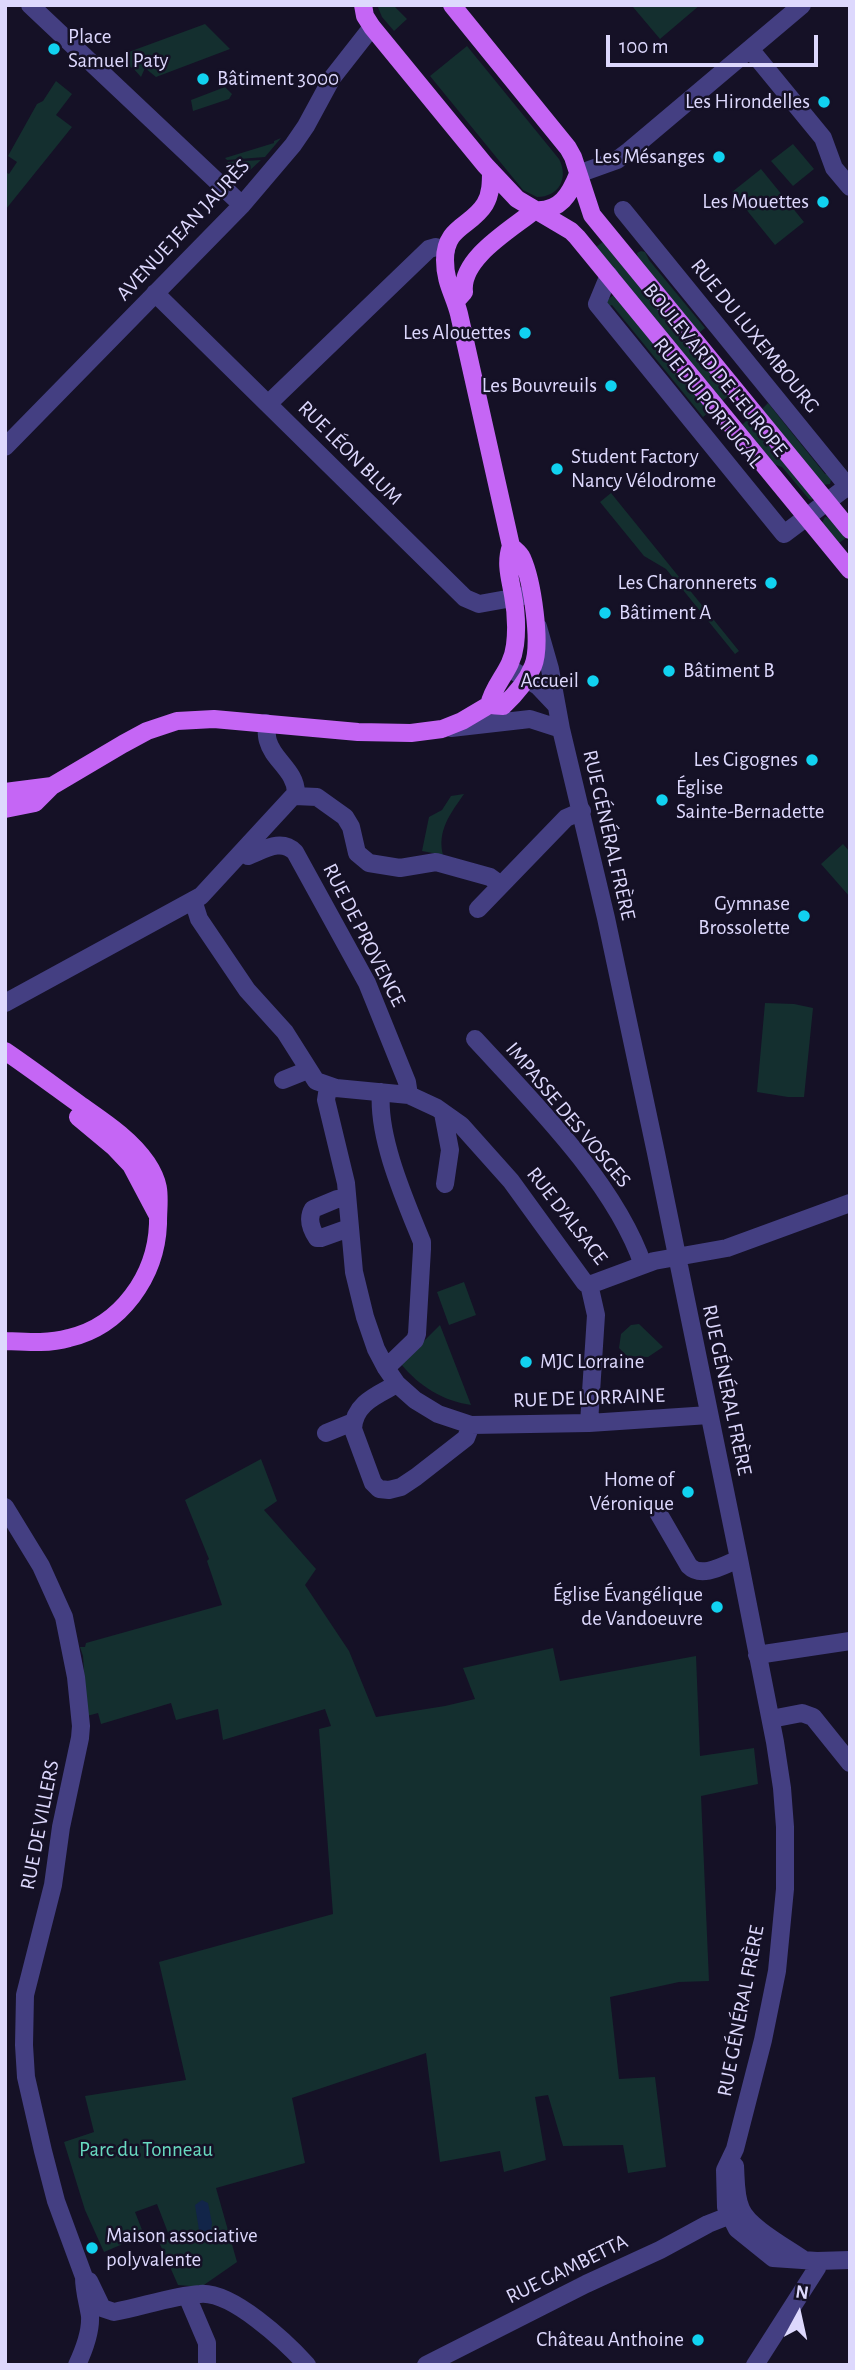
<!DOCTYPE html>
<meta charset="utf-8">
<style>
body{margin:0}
#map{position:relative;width:855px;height:2370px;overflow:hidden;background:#151126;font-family:"Alegreya Sans",sans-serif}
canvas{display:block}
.frame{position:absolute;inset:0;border:7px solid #ddd8fd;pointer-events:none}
.north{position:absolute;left:764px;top:2279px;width:70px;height:70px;-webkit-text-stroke:5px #151126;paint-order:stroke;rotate:8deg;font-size:19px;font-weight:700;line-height:28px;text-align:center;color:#ddd8fd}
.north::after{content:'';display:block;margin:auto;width:24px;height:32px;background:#ddd8fd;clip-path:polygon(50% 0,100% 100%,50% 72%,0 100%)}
.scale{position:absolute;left:606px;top:35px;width:212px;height:32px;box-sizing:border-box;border:4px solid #ddd8fd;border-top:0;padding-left:9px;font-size:21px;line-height:24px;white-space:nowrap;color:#ddd8fd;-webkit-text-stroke:5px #151126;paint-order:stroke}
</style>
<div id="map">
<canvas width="855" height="2370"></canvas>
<div class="frame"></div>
<div class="north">N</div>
<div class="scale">100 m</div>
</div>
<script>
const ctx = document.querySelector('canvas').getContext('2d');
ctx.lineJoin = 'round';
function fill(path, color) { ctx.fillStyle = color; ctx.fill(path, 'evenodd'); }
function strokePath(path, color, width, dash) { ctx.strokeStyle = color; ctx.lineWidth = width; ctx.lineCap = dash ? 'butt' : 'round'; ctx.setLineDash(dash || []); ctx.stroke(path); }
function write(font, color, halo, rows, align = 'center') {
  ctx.font = font + ' "Alegreya Sans",sans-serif'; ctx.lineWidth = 5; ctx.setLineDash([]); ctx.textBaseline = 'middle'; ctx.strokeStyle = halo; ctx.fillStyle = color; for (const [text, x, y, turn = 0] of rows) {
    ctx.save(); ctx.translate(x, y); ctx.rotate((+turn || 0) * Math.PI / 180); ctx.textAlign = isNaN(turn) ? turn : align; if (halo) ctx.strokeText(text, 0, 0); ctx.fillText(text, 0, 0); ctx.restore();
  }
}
fill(new Path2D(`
 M 377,5 L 396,5 L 395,7 L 407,19 L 394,31 L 382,17 Z
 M 635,5 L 700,5 L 660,39 L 633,7 Z
 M 205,24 L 230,49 L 156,77 L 145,68 L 141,77 L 133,68 L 127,66 L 129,63 L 126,53 Z
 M 467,46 L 559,159 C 569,178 559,197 537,197 L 523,190 L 430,76 Z
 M 56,81 L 72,94 L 56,115 L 72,127 L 6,209 L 5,172 L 9,174 L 17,162 L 8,156 L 37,104 L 43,101 Z
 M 225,87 L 232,94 L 229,99 L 193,111 L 191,100 Z
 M 281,138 L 265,157 L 227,160 L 225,158 L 274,143 L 274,141 Z
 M 793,144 L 814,169 L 793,186 L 771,161 Z
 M 261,160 L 248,172 L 232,173 L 226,168 L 228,162 Z
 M 761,169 L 804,222 L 775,245 L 732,192 Z
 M 604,241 L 730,395 L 722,401 L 596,247 Z
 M 641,251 L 645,252 L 649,260 L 705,328 L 699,333 L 638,258 L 637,253 Z
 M 612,296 L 615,296 L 709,412 L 703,417 L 612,305 L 607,307 L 606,301 Z
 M 768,403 L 825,474 L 827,474 L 831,480 L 830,484 L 823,485 L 762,409 Z
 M 748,419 L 813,498 L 812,500 L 809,499 L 782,467 L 773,464 L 742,425 Z
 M 611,493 L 739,651 L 735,654 L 666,569 L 644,556 L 600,502 Z
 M 825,517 L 830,518 L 846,538 L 839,543 L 822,523 Z
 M 464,794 C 450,814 437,831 443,855 L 422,851 L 429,817 L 442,810 L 451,796 Z
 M 843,844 L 850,852 L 850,897 L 821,864 Z
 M 765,1003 L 794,1004 L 813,1008 L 804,1097 L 788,1097 L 757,1092 Z
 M 464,1282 L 476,1315 L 449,1325 L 437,1292 Z
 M 639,1324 L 663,1347 L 648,1357 L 627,1356 L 619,1348 L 621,1334 L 631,1325 Z
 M 440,1325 L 471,1405 C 443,1401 419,1386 401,1364 Z
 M 261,1459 L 277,1501 L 264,1510 L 316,1569 L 305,1585 L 349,1651 L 376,1717 L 445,1706 L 475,1699 L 463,1668 L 553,1648 L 560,1681 L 696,1656 L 700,1756 L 754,1748 L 758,1784 L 701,1796 L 709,1981 L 679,1982 L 610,1997 L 619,2079 L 655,2077 L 666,2167 L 628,2173 L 623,2145 L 563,2146 L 548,2095 L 535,2097 L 546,2160 L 504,2172 L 500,2151 L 440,2162 L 426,2053 L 292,2098 L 305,2163 L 216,2188 L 237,2262 L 201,2287 L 178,2285 L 159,2242 L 170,2238 L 157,2204 L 135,2212 L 144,2235 L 104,2252 L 85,2210 L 64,2142 L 94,2132 L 85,2096 L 186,2080 L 159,1962 L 333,1914 L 319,1729 L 331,1726 L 325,1709 L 223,1740 L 218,1709 L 176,1720 L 171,1703 L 101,1724 L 98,1713 L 87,1716 L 83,1656 L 80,1647 L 85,1647 L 86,1643 L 222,1605 L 207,1561 L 209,1559 L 185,1500 Z`), '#142f2f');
fill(new Path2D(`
 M 202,2200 L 208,2203 L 212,2223 L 210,2237 L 206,2238 L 199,2230 L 195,2205 Z`), '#122549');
strokePath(new Path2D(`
 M 30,5 L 242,205
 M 750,49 L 823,138 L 834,168 L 850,187
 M 578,174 L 617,160 L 629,151 L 802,5
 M 623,210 L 850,489
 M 609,275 L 597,304 L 784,534 L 848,486
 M 155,293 L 465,598 L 479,604 L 529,595
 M 268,404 L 429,249 L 436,247 L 446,250
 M 5,447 L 242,205 L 293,145 L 306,126 L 332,78 L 372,27
 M 538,627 L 550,669 L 561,729 L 606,918 L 656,1153 L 739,1559 L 775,1742 L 782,1788 L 785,1827 L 785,1889 L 777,1971 L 763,2040 L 735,2149 L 725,2170 L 726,2207 L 737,2229 L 773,2258 L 817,2261 L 850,2260
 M 509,668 L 538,686 L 556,705
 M 451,728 L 530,719 L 561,729
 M 295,796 L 317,797 L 345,817 L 351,827 L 357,853 L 369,863 L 400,868 L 436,862 L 490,877 L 501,885
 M 242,852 L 248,856 C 264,850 281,838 295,852 L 367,983 L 407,1082 L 409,1095
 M 193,900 L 199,919 L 247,990 L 285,1032 L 316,1081 L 336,1088 L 409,1095 L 437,1108 L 461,1125 L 511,1181 L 585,1283 L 592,1284 L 654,1261 L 727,1248 L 850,1203
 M 478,909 L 566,818 L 582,811
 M 5,1003 L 201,896 L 296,793 C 296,771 273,760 268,741 C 266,735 267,728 266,723
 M 475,1039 C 533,1102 615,1183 643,1265
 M 283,1080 L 308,1070
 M 328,1087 L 326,1100 L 346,1183 L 354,1272 L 365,1317 L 376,1349 L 386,1368 L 397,1384 L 415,1400 L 438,1414 L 471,1425 L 589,1423 L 709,1415
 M 381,1092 C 377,1137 405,1200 422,1242 L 422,1249 L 417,1334 L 415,1340 L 386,1368
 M 443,1113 L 450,1150 L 445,1184
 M 347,1199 L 337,1199 L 313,1209 C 307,1219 311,1229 317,1238 L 321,1238 L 349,1228
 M 589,1284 L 596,1315 L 589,1423
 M 397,1384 C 378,1395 354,1403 353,1429 L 373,1483 L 379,1489 L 389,1490 L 401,1487 L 416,1477 L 466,1438 L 471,1425
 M 326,1433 L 353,1422
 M 5,1507 L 41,1566 L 64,1617 L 76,1677 L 81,1726 L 80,1738 L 61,1827 L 53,1885 L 25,1995 L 24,2045 L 26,2077 L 43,2151 L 56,2201 L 84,2277 C 84,2291 88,2303 90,2316 C 91,2332 84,2350 77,2365
 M 656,1509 L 689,1566 C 702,1579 724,1565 739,1559
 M 757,1655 L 850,1641
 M 771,1719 L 802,1713 L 813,1717 L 850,1763
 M 735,2166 C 736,2180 735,2196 741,2209 C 748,2227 787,2248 804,2260
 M 89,2281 L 102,2308 L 114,2312 C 142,2307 171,2296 200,2294 C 232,2291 286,2342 307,2365
 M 187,2296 L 207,2343 L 207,2365
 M 426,2365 L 586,2284 L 660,2250 L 708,2224 L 741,2211
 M 755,2365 L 817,2268 L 817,2261`), '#443f82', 18);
strokePath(new Path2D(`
 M 363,5 L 365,16 L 372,27 L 485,165 L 517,199 L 571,231 L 577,237 L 850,570
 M 452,5 L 568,148 L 573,157 L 592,215 L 850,530
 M 535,210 C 560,212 570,194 578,174
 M 456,301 L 464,292 C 460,258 512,229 535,210
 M 489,705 C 494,682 512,671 515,645 C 517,629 516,611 513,595 C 510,578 505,563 511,546 L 459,314 C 454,294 445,283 445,260 C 445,226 471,227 485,204 C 491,194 491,182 491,171
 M 5,792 L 52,786
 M 5,809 L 35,803 L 52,786 L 123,744 L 147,731 L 177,721 L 214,719 L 358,732 L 411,733 L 442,729 L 462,721 L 489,705 L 503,706 C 515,695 527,681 533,666 C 542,644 532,580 522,558 C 520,553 515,550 511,546
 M 5,1051 C 30,1068 54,1086 79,1104 C 103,1121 130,1138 147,1163 C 163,1187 158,1198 158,1224 C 156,1276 121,1326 69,1338 C 48,1344 26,1342 5,1341
 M 78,1117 L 114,1147 L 131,1165 L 158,1216`), '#c566f5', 18);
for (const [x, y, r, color] of [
 [54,49,7,"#11d2f0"],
 [203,79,7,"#11d2f0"],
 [824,102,7,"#11d2f0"],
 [719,157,7,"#11d2f0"],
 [823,202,7,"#11d2f0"],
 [525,333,7,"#11d2f0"],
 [611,386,7,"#11d2f0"],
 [557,469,7,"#11d2f0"],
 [771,583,7,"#11d2f0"],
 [605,613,7,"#11d2f0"],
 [669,671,7,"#11d2f0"],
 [593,681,7,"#11d2f0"],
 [812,760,7,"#11d2f0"],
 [662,800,7,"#11d2f0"],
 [804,916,7,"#11d2f0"],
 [526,1362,7,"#11d2f0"],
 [688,1492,7,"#11d2f0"],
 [717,1607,7,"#11d2f0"],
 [92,2248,7,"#11d2f0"],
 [698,2340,7,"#11d2f0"]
]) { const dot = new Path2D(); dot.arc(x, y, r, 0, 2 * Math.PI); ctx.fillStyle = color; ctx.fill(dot); strokePath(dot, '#151126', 2.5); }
write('21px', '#ddd8fd', '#151126', [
 ["Place",68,37,"left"],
 ["Samuel Paty",68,61,"left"],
 ["Bâtiment 3000",217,79,"left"],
 ["Les Hirondelles",810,102],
 ["Les Mésanges",705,157],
 ["Les Mouettes",809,202],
 ["Les Alouettes",511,333],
 ["Les Bouvreuils",597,386],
 ["Student Factory",571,457,"left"],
 ["Nancy Vélodrome",571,481,"left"],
 ["Les Charonnerets",757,583],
 ["Bâtiment A",619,613,"left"],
 ["Bâtiment B",683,671,"left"],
 ["Accueil",579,681],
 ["Les Cigognes",798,760],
 ["Église",676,788,"left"],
 ["Sainte-Bernadette",676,812,"left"],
 ["Gymnase",790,904],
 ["Brossolette",790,928],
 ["MJC Lorraine",540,1362,"left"],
 ["Home of",674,1480],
 ["Véronique",674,1504],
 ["Église Évangélique",703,1595],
 ["de Vandoeuvre",703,1619],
 ["Maison associative",106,2236,"left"],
 ["polyvalente",106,2260,"left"],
 ["Château Anthoine",684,2340]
], 'right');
write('21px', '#ddd8fd', '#151126', [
 ["AVENUE JEAN JAURÈS",183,230,-47],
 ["RUE DU LUXEMBOURG",755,336,51],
 ["BOULEVARD DE L'EUROPE",715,370,51],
 ["RUE DU PORTUGAL",708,403,51],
 ["RUE LÉON BLUM",350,453,45],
 ["RUE GÉNÉRAL FRÈRE",609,835,77],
 ["RUE DE PROVENCE",364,935,63],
 ["IMPASSE DES VOSGES",568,1115,50],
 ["RUE D'ALSACE",567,1216,52],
 ["RUE GÉNÉRAL FRÈRE",727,1390,78],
 ["RUE DE LORRAINE",589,1398,-2],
 ["RUE DE VILLERS",40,1825,-79],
 ["RUE GÉNÉRAL FRÈRE",741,2011,-79],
 ["RUE GAMBETTA",567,2269,-26]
]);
write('21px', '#68d9c0', '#151126', [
 ["Parc du Tonneau",146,2150]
]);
</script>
